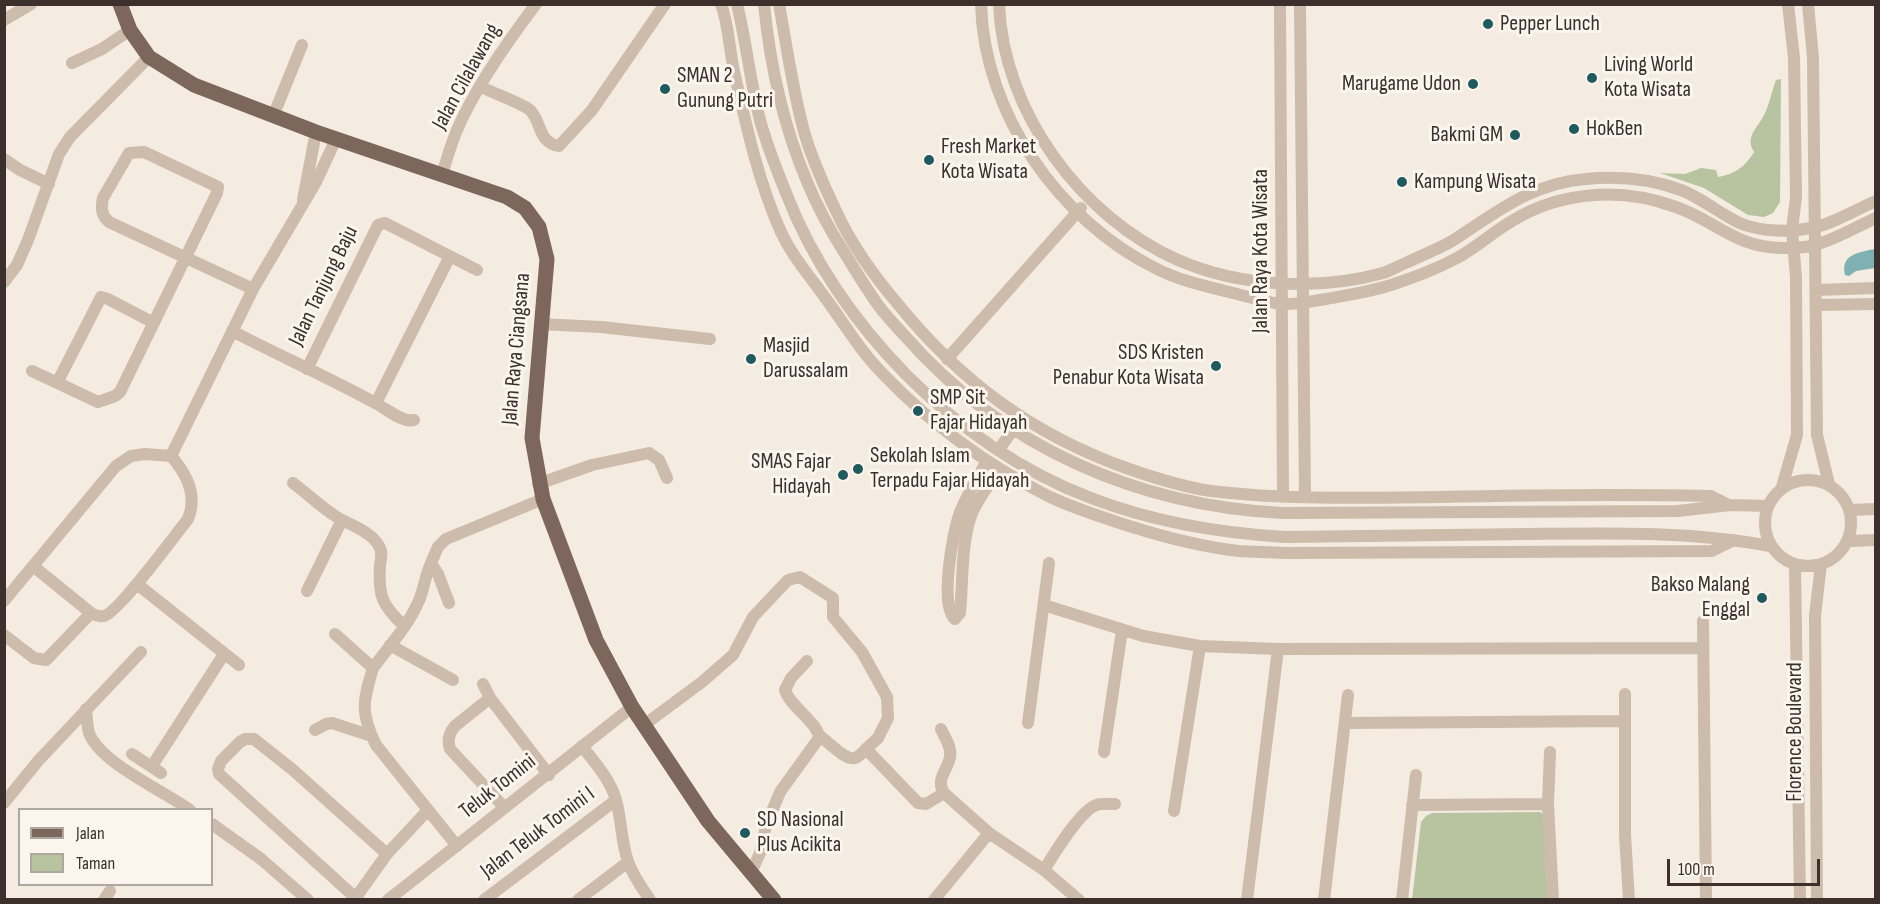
<!DOCTYPE html>
<style>
body{margin:0}
#map{position:relative;width:1880px;height:904px;overflow:hidden;background:#f4ebe1;font-family:"Sofia Sans Condensed",sans-serif}
canvas{display:block}
.frame{position:absolute;inset:0;border:6px solid #3b302b;pointer-events:none}
.legend{position:absolute;left:18px;top:808px;width:195px;height:78px;box-sizing:border-box;background:#fbf5ee;border:2px solid #aea6a0;margin:0;padding:8px 10px;list-style:none;font-size:18px;color:#3b302b}
.legend li{display:flex;align-items:center;gap:12px;height:30px}
.legend b{width:30px;border:2px solid #aea6a0}
.scale{position:absolute;left:1667px;top:859px;width:153px;height:27px;box-sizing:border-box;border:3px solid #3b302b;border-top:0;padding-left:8px;font-size:18px;line-height:21px;white-space:nowrap;color:#3b302b;-webkit-text-stroke:4px #fbf5ee;paint-order:stroke}
</style>
<div id="map">
<canvas width="1880" height="904"></canvas>
<div class="frame"></div>
<ul class="legend">
<li><b style="height:8px;background:#7d675c"></b>Jalan</li>
<li><b style="height:16px;background:#b8c4a0"></b>Taman</li>
</ul>
<div class="scale">100 m</div>
</div>
<script>
const ctx = document.querySelector('canvas').getContext('2d');
ctx.lineJoin = 'round';
function fill(path, color) { ctx.fillStyle = color; ctx.fill(path, 'evenodd'); }
function strokePath(path, color, width, dash) { ctx.strokeStyle = color; ctx.lineWidth = width; ctx.lineCap = dash ? 'butt' : 'round'; ctx.setLineDash(dash || []); ctx.stroke(path); }
function write(font, color, halo, rows, align = 'center') {
  ctx.font = font + ' "Sofia Sans Condensed",sans-serif'; ctx.lineWidth = 6; ctx.setLineDash([]); ctx.textBaseline = 'middle'; ctx.strokeStyle = halo; ctx.fillStyle = color; for (const [text, x, y, turn = 0] of rows) {
    ctx.save(); ctx.translate(x, y); ctx.rotate((+turn || 0) * Math.PI / 180); ctx.textAlign = isNaN(turn) ? turn : align; if (halo) ctx.strokeText(text, 0, 0); ctx.fillText(text, 0, 0); ctx.restore();
  }
}
fill(new Path2D(`
 M 1781,79 L 1780,202 L 1773,213 L 1764,217 L 1748,215 L 1704,188 L 1660,173 L 1685,174 L 1701,168 L 1716,170 L 1718,177 C 1735,174 1745,167 1754,152 C 1744,136 1759,127 1765,113 C 1770,103 1772,90 1776,80 Z
 M 1540,812 L 1547,817 L 1550,899 L 1412,900 L 1421,822 L 1426,816 L 1432,813 Z`), '#b8c4a0');
fill(new Path2D(`
 M 1875,249 L 1875,268 L 1856,271 L 1849,276 L 1845,275 C 1840,254 1860,252 1875,249 Z`), '#7fb0b2');
strokePath(new Path2D(`
 M 721,4 C 729,26 729,48 734,71 C 746,125 758,181 781,232 C 793,258 813,280 829,303 C 847,328 862,353 884,375 C 931,424 987,465 1048,496 C 1073,508 1101,517 1129,526 C 1164,537 1202,547 1239,551 C 1254,552 1269,552 1284,553 L 1712,551 L 1734,540
 M 737,4 C 746,41 750,79 759,116 C 765,141 776,168 786,193 C 837,325 957,447 1091,498 C 1153,522 1220,533 1285,537 C 1366,536 1447,535 1528,534 C 1609,533 1690,531 1770,546
 M 764,4 C 770,65 784,128 808,184 C 818,208 830,230 844,252 C 855,270 866,288 878,305 C 886,316 896,326 905,336 C 1002,447 1138,506 1283,513 L 1678,511 L 1730,505 L 1768,506
 M 779,4 C 787,48 793,93 805,135 C 813,161 825,188 837,213 C 852,245 874,276 897,303 C 961,382 1033,435 1129,469 C 1155,478 1183,487 1211,491 C 1286,500 1364,498 1440,497 C 1530,495 1621,494 1711,496 L 1729,505
 M 981,4 C 984,114 1059,220 1155,268 C 1178,280 1204,286 1229,292 C 1246,296 1265,302 1282,304 C 1297,305 1312,301 1326,299 C 1348,295 1369,292 1391,285 C 1413,278 1436,269 1457,258 C 1476,248 1493,232 1512,221 C 1536,206 1566,197 1595,195 C 1622,193 1651,198 1676,207 C 1716,221 1736,248 1782,248 C 1793,248 1805,248 1815,245 C 1836,239 1856,227 1876,218
 M 999,4 C 1003,112 1081,217 1178,260 C 1240,287 1318,291 1383,273 C 1392,270 1400,265 1408,262 C 1423,255 1438,249 1452,241 C 1496,213 1531,183 1586,179 C 1618,176 1651,179 1681,190 C 1704,199 1721,215 1742,224 C 1763,232 1790,232 1811,228 C 1831,225 1857,209 1876,201
 M 1280,4 L 1283,496
 M 1300,4 L 1305,497
 M 1808,4 L 1813,58 L 1817,435 L 1829,484
 M 4,20 L 31,4
 M 72,63 L 102,49 L 130,30
 M 481,87 C 493,93 521,103 530,110 C 542,122 538,143 559,146 L 592,110 L 665,4
 M 274,114 L 302,45
 M 4,159 L 20,170 L 49,184
 M 442,174 C 447,159 451,144 457,130 C 475,88 508,41 536,4
 M 303,200 L 316,132
 M 4,282 L 17,265 L 28,240 L 59,154 L 70,137 L 149,57
 M 1816,290 L 1876,288
 M 1816,305 L 1876,304
 M 540,324 L 601,327 L 710,339
 M 232,331 C 280,356 330,378 377,404 C 387,409 402,423 414,420
 M 947,359 L 1081,208
 M 307,369 L 378,225 L 385,223 L 477,270
 M 32,371 L 98,402 L 115,396 L 120,392 L 217,193 L 218,187 L 144,152 L 129,153 L 103,198 C 101,208 101,215 109,222 L 253,289
 M 57,383 L 101,297 L 108,299 L 154,323
 M 376,403 L 450,256
 M 999,449 L 1013,430
 M 145,454 L 171,456 C 186,473 198,495 188,519 C 176,534 118,613 104,616 C 100,617 95,615 91,613 L 33,566 L 116,466 L 131,456 Z
 M 171,456 L 253,289 L 316,182 L 336,139
 M 987,461 C 977,478 966,496 959,515 C 953,533 939,606 955,619 L 960,613 C 963,584 961,544 971,516 C 977,499 990,484 1000,469
 M1765 523a43 43 0 1 1 86 0a43 43 0 1 1-86 0Z
 M 293,483 C 308,494 326,512 342,520 C 354,526 372,533 379,546 C 383,552 381,559 380,565 C 378,596 382,605 404,626
 M 538,484 L 592,465 L 649,453 L 659,460 L 667,478
 M 1782,487 L 1797,435 L 1796,277 L 1792,230 L 1796,197 L 1794,58 L 1788,4
 M 1850,510 L 1876,509
 M 1849,541 L 1876,540
 M 1795,564 L 1800,900
 M 137,584 L 239,665
 M 307,591 L 342,520
 M 4,601 L 33,566
 M 449,603 L 438,574 L 431,563 L 438,547 L 446,539 L 543,499
 M 1044,605 L 1143,636 L 1200,646 L 1278,649 L 1703,648
 M 1703,621 L 1706,900
 M 335,634 L 373,668 C 363,701 360,713 376,745 L 457,846
 M 4,635 L 34,658 L 46,660 L 91,613
 M 390,645 L 453,680
 M 373,668 C 389,646 410,624 420,598 C 424,587 426,574 431,563
 M 483,684 L 490,698 L 549,775
 M 1625,694 L 1625,835 L 1629,900
 M 490,698 L 455,726 C 449,733 447,740 450,749 L 504,807
 M 86,709 C 87,717 87,726 89,733 C 100,763 164,791 190,810
 M 1028,723 L 1049,563
 M 1345,723 L 1625,721
 M 644,725 L 702,682 L 733,655 L 753,617 L 788,580 L 800,577 L 833,598 L 833,617 L 862,652 L 887,697 L 888,718 L 878,738 L 866,749 L 918,803 L 926,804 L 944,793 L 989,833 L 934,900
 M 941,729 C 945,738 952,747 950,757 C 948,770 935,779 944,793
 M 315,730 L 326,724 L 332,723 L 372,736
 M 819,735 C 827,741 846,761 855,758 C 859,757 863,752 866,749
 M 582,746 C 595,763 610,779 616,800 C 622,821 621,844 629,864 C 634,877 642,888 650,900
 M 1104,752 L 1122,630
 M 1550,752 L 1548,804 L 1553,900
 M 132,754 L 161,773
 M 152,766 L 224,654
 M 4,803 L 38,761 L 141,652
 M 1412,805 L 1548,804
 M 1174,811 L 1200,646
 M 212,824 L 261,859 L 308,900
 M 989,833 L 1044,870 L 1079,900
 M 1044,870 C 1054,854 1079,812 1096,805 C 1101,803 1109,804 1115,804
 M 749,871 L 754,866 L 760,853 L 766,826 L 780,792 L 819,738 C 819,723 790,707 785,690 L 791,678 L 807,661
 M 104,900 L 110,891
 M 354,900 L 387,854 L 428,810
 M 358,900 L 219,774 L 218,769 L 221,761 L 240,742 L 245,739 L 254,739 L 293,770 L 387,854
 M 388,900 L 632,707
 M 484,900 L 616,800
 M 578,900 L 628,862
 M 1247,900 L 1278,649
 M 1324,900 L 1348,695
 M 1402,900 L 1416,775
 M 1817,900 L 1815,616 L 1821,564`), '#cdbbac', 12);
strokePath(new Path2D(`
 M 120,4 L 130,30 L 149,57 L 194,85 L 316,132 L 507,197 L 525,208 L 539,227 L 547,259 L 532,438 L 543,499 L 596,640 L 632,707 L 708,821 L 774,900`), '#7d675c', 15);
for (const [x, y, r, color] of [
 [1488,24,6,"#1f5a5e"],
 [1592,78,6,"#1f5a5e"],
 [1473,84,6,"#1f5a5e"],
 [665,89,6,"#1f5a5e"],
 [1574,129,6,"#1f5a5e"],
 [1515,135,6,"#1f5a5e"],
 [929,160,6,"#1f5a5e"],
 [1402,182,6,"#1f5a5e"],
 [751,359,6,"#1f5a5e"],
 [1216,366,6,"#1f5a5e"],
 [918,411,6,"#1f5a5e"],
 [858,469,6,"#1f5a5e"],
 [843,475,6,"#1f5a5e"],
 [1762,598,6,"#1f5a5e"],
 [745,833,6,"#1f5a5e"]
]) { const dot = new Path2D(); dot.arc(x, y, r, 0, 2 * Math.PI); ctx.fillStyle = color; ctx.fill(dot); strokePath(dot, '#fbf5ee', 2); }
write('22px', '#3b302b', '#fbf5ee', [
 ["Pepper Lunch",1500,24],
 ["Living World",1604,65],
 ["Kota Wisata",1604,90],
 ["SMAN 2",677,76],
 ["Gunung Putri",677,101],
 ["Marugame Udon",1461,84,"right"],
 ["HokBen",1586,129],
 ["Bakmi GM",1503,135,"right"],
 ["Fresh Market",941,147],
 ["Kota Wisata",941,172],
 ["Kampung Wisata",1414,182],
 ["Masjid",763,346],
 ["Darussalam",763,371],
 ["SDS Kristen",1204,353,"right"],
 ["Penabur Kota Wisata",1204,378,"right"],
 ["SMP Sit",930,398],
 ["Fajar Hidayah",930,423],
 ["Sekolah Islam",870,456],
 ["Terpadu Fajar Hidayah",870,481],
 ["SMAS Fajar",831,462,"right"],
 ["Hidayah",831,487,"right"],
 ["Bakso Malang",1750,585,"right"],
 ["Enggal",1750,610,"right"],
 ["SD Nasional",757,820],
 ["Plus Acikita",757,845]
], 'left');
write('22px', '#3b302b', '#fbf5ee', [
 ["Jalan Cilalawang",467,77,-61],
 ["Jalan Raya Kota Wisata",1261,251,-90],
 ["Jalan Tanjung Baju",324,286,-64],
 ["Jalan Raya Ciangsana",517,349,-85],
 ["Florence Boulevard",1795,732,-90],
 ["Teluk Tomini",498,787,-38],
 ["Jalan Teluk Tomini I",538,833,-37]
]);
</script>
